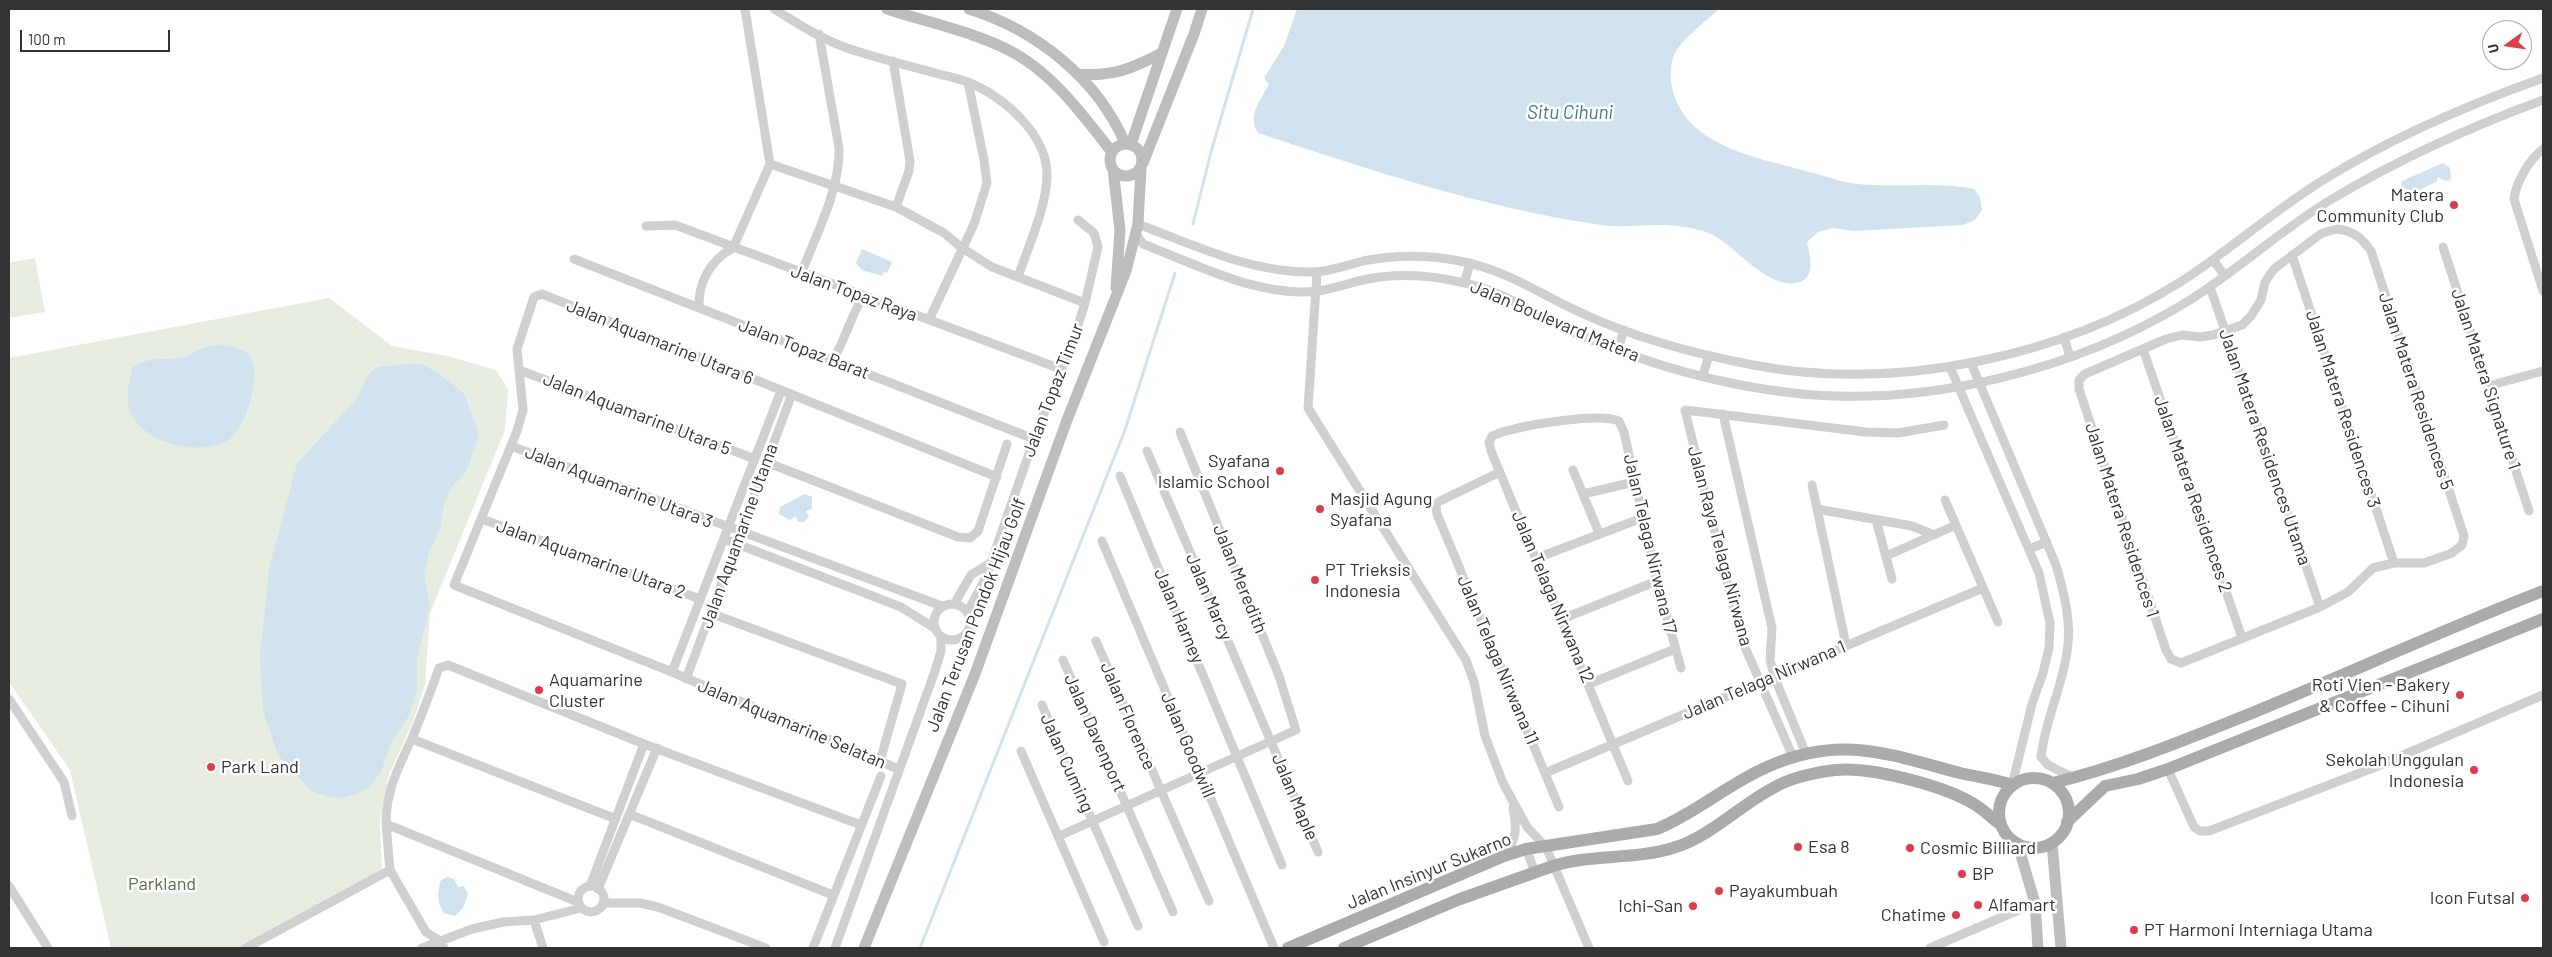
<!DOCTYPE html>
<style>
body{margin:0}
#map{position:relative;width:2552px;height:957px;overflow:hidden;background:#fff;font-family:Barlow,sans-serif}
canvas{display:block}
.frame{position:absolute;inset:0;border:10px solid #333;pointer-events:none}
.north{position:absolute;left:2482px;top:20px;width:50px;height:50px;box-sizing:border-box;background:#fff;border:1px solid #adadad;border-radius:50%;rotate:256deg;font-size:14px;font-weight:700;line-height:20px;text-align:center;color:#333}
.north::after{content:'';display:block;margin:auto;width:18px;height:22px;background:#e63946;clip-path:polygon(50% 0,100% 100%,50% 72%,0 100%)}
.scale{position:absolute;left:20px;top:30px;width:150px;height:22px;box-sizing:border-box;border:2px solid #333;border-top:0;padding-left:6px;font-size:15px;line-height:18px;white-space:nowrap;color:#333;-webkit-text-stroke:4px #fff;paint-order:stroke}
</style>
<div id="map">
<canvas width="2552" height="957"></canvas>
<div class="frame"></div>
<div class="north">U</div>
<div class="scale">100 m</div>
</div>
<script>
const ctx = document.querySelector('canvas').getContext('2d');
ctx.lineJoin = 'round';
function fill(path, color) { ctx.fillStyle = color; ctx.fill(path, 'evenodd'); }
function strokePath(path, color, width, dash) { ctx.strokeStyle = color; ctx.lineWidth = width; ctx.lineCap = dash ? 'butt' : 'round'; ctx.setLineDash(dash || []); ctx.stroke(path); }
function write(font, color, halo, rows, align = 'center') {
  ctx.font = font + ' Barlow,sans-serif'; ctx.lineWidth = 5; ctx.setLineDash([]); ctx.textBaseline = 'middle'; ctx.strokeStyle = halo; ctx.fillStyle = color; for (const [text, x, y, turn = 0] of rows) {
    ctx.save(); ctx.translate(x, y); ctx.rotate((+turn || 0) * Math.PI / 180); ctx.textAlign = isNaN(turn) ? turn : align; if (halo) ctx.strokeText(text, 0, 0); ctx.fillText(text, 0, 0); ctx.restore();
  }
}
fill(new Path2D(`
 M 35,258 L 45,312 L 9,318 L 9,263 Z
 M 329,298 L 392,346 L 447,356 L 496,370 L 508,389 L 505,430 L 430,613 L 425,684 L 413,722 L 389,774 L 380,821 L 382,875 L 247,948 L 111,948 L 70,770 L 9,682 L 9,358 Z`), '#e6ecdf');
fill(new Path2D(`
 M 1297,9 L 1719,9 C 1707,20 1685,37 1676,51 C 1670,61 1670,77 1672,88 C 1685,145 1754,157 1802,170 C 1820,174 1839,182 1857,184 C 1897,188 1934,181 1974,189 L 1980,197 L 1982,210 L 1975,220 L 1963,225 L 1853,231 L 1833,228 L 1818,232 L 1807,242 C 1810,256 1817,279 1796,283 C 1767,288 1737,248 1713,235 C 1705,231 1693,228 1684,227 C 1656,222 1628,229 1601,225 C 1483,208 1371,170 1258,133 C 1247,116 1260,101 1269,84 L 1264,78 L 1284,46 Z
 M 2443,163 L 2450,168 L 2451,178 L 2449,181 L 2443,180 L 2438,177 L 2436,182 L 2413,193 L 2401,186 L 2402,181 Z
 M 862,249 L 892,262 L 887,273 L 884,272 L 882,276 L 862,270 L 856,263 Z
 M 217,345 C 227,346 238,346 247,353 C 265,368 246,431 227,441 C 198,456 143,444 130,411 C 125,397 129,381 133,367 C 154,354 164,362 184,357 C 198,352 199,347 217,345 Z
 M 404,364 L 421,364 L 440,374 L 464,394 L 479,434 L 466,472 L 450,489 L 443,508 L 440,529 L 429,552 L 424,575 L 430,607 L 417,657 L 417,689 L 409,716 L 391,743 L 381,772 L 370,787 L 357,794 L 341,798 L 326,796 L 311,791 L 278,755 L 263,711 L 260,655 L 269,569 L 297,464 L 347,409 C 362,399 361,380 373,370 C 381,364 395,367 404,364 Z
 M 805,494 L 812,497 L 812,509 L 806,511 L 809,517 L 804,522 L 798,522 L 796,516 L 790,520 L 779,514 L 780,507 Z
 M 447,877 L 454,879 L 458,887 L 464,886 L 468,894 L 463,908 L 455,916 L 444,913 C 437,903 437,892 441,880 Z`), '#cfe2ee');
strokePath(new Path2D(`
 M 1193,224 L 1211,152 L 1253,9
 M 920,948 L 1125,430 L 1175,273`), '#cfe2ee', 3);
strokePath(new Path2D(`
 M 774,9 C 797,23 821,39 847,48 C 876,58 906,65 935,73 C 946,76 958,78 968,82 C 1004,97 1047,134 1047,175 C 1047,206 1028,247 1018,277
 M 893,61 L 910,161 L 909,171 L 896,207
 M 2543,149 C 2529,160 2516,182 2514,199 L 2543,291
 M 770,164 L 896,207 L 944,233 L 962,248 L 992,267 L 1085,303
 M 1138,224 C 1194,245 1251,273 1312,272 C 1329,272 1347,265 1363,261 C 1402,253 1446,255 1483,267 C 1519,278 1551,300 1586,315 C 1638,339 1696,354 1753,365 C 1894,392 2060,358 2182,281 C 2228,251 2270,214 2317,184 C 2387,139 2465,106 2543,78
 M 646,226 L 675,225 L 1061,369
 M 2337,229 C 2353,231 2361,237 2371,251 L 2464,536 L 2462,545 L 2452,553 L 2424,563 L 2394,563 L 2373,568 L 2348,592 L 2320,607 L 2181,663 L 2171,659 L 2166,650 L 2079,389 L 2079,380 L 2085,374 L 2166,339 L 2182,335 L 2200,337 L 2213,335 L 2242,325 L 2251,316 L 2261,300 L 2265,282 L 2274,269 L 2322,233 Z
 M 1136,234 L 1143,244 C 1195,264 1260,298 1317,291 C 1334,289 1351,282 1368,279 C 1403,272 1438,276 1473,285 C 1511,295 1545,321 1582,336 C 1648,364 1722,385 1793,393 C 1925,408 2077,370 2190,300 C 2239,269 2282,229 2332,199 C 2399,159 2470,127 2543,100
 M 2443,247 L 2529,511
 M 2292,255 L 2394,563
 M 574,259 L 1034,439
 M 2213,260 L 2225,276
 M 1317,273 L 1308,408 L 1466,660 L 1474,682 L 1485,736 L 1503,783 L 1527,827 L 1546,847 L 1589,948
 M 801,274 C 816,234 840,191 839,148 L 819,34
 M 1464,283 L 1470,264
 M 2210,287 L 2320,607
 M 699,308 C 698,283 710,260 733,248 L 770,164 L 745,9
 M 929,320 L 974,224 L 987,183 L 984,160 L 968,82
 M 2064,337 L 2070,357
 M 1618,349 L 1624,330
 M 2143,349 L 2242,638
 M 834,360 L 862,296
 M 1971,363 L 2056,565 C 2064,592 2072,623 2067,652 C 2062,688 2045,720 2041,757 L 2048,765 L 2074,778
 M 1950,367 L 2039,573 L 2050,623 L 2049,648 L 2043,673 L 2032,704 L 2012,785
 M 519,370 L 755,459
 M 1703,375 L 1709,355
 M 2488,386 L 2543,371
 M 1723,414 L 1772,628 L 1770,660 L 1774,676 L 1806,754
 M 511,446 L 942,606
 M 1147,451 L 1318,852
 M 766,462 L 958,537 L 970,538 L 978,531 L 1007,444
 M 1573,470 L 1599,533
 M 1500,472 L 1440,501 L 1436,504 L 1437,514 L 1559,807
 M 1120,476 L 1282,865
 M 1812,485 L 1846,645
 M 1583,494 L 1634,482
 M 1945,500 L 1998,622
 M 1817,509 L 1912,526 L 1934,535
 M 482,519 L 700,599
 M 1876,520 L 1892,579
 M 724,539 L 901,607 L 936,629
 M 1102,541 L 1274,948
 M 2029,549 L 2047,542
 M 1886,556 L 1956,525
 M 1537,558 L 1642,518
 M934 622a18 18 0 1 1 36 0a18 18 0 1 1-36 0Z
 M 954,604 L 971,575 L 990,563
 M 968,611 L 986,577 L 1034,439 L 1075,335 L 1085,303 L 1098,247 L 1094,233 L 1078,220
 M 710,613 L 902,684 L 880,761
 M 1562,619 L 1657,581
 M 1096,641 L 1209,901
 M 1063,660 L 1173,912
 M 672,672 L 781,391
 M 686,679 L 792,394
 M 1589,684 L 1675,649
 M 9,699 L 64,782 L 72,816
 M 1042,705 L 1138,926
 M 412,739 L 616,819
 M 1021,751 L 1104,942
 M 1793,757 L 1744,645 L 1737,623 L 1685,410 L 1866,432 L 1898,433 L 1944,425
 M 898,769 L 672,672 L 454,585 L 517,431 L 523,410 L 517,349 L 534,297 L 542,294 L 997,477
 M 2168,769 L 2194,827 L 2200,831 L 2209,831 L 2373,768 L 2543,695
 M 1545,773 L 1983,588
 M 1628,781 L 1491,451 L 1489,442 L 1492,436 C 1513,426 1599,412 1619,421 L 1624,432 L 1657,581 L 1681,668
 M 629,814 L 833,895
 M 386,824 L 390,870 L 426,932 L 440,941 L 444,948
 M 1059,836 L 1296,730 L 1279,676 L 1180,432
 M 1526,849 L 1535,872
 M 1504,856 C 1517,839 1517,829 1513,808
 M578 899a13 13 0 1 1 26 0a13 13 0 1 1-26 0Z
 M 9,886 L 48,948
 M 590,886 L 644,744
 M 598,889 L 657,748
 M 578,902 L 386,824 C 386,789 399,767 413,736 C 422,714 431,691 439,668 L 448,665 L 644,744 L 861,825
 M 603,903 L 640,903 L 658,907 L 766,948
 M 534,920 L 543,948
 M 246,948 L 390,870
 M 422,948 L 472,929 L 503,922 L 534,920 L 581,908
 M 813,948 L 881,776
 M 835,948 L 935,671 L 941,651 L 941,636
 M 1930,948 L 2035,903`), '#d0d0d0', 9);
strokePath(new Path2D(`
 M 887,9 C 929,23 977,32 1016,54 C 1057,78 1083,116 1112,152
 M 969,9 C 1036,30 1097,78 1125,143
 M 1077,74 C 1112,77 1131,69 1162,53
 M1110 160a16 16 0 1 1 32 0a16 16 0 1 1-32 0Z
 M 1131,144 L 1177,9
 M 1143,163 L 1194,34 L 1202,9
 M 1113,169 L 1120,230 L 1116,288
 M 2052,843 L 2061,948
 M 2018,845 L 2035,903 L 2038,948
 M 864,948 L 975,674 L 1067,420 L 1126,271 L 1138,224 L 1141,168`), '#bdbdbd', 11);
strokePath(new Path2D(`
 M1999 813a35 35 0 1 1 70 0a35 35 0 1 1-70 0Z
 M 2053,783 C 2118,767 2180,742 2242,717 C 2343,676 2442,630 2543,591
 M 2067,822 L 2105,786 L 2138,779 L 2168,769 L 2543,619
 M 1288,948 L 1504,856 L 1526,849 L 1657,829 C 1696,813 1728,784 1767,767 C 1840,734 1888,754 1960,773 C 1977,777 1995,779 2012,785
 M 1344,948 L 1460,899 L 1553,866 C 1591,854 1633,860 1673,848 C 1710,837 1739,806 1773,788 C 1790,778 1815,772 1835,770 C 1871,766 1951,787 1980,808 C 1987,813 1994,820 2001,825`), '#ababab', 12);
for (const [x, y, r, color] of [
 [2454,205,5,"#e63946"],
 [1280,471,5,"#e63946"],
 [1320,509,5,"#e63946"],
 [1315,580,5,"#e63946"],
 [539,690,5,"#e63946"],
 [2460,695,5,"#e63946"],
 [211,767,5,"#e63946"],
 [2474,770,5,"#e63946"],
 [1798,847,5,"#e63946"],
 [1910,848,5,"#e63946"],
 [1962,874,5,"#e63946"],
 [1719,891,5,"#e63946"],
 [2525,898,5,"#e63946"],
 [1978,905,5,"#e63946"],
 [1693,906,5,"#e63946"],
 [1956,915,5,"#e63946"],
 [2134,930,5,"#e63946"]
]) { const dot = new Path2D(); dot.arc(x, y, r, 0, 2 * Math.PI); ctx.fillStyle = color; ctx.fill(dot); strokePath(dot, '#fff', 2); }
write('18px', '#333', '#fff', [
 ["Matera",2444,195,"right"],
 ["Community Club",2444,216,"right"],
 ["Syafana",1270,461,"right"],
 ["Islamic School",1270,482,"right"],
 ["Masjid Agung",1330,499],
 ["Syafana",1330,520],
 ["PT Trieksis",1325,570],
 ["Indonesia",1325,591],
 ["Aquamarine",549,680],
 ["Cluster",549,701],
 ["Roti Vien - Bakery",2450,685,"right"],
 ["& Coffee - Cihuni",2450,706,"right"],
 ["Sekolah Unggulan",2464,760,"right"],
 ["Indonesia",2464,781,"right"],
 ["Park Land",221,767],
 ["Esa 8",1808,847],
 ["Cosmic Billiard",1920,848],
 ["BP",1972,874],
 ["Payakumbuah",1729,891],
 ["Icon Futsal",2515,898,"right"],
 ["Alfamart",1988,905],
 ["Ichi-San",1683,906,"right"],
 ["Chatime",1946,915,"right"],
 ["PT Harmoni Interniaga Utama",2144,930]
], 'left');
write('18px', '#333', '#fff', [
 ["Jalan Topaz Raya",854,293,20],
 ["Jalan Boulevard Matera",1555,321,23],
 ["Jalan Aquamarine Utara 6",660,342,22],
 ["Jalan Topaz Barat",804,349,21],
 ["Jalan Matera Signature 1",2486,379,72],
 ["Jalan Topaz Timur",1053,390,-69],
 ["Jalan Matera Residences 5",2416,391,72],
 ["Jalan Matera Residences 3",2343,409,72],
 ["Jalan Aquamarine Utara 5",637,414,21],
 ["Jalan Matera Residences Utama",2265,447,71],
 ["Jalan Aquamarine Utara 3",619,487,21],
 ["Jalan Matera Residences 2",2193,494,71],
 ["Jalan Matera Residences 1",2122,520,72],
 ["Jalan Aquamarine Utama",739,536,-70],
 ["Jalan Telaga Nirwana 17",1650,544,77],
 ["Jalan Raya Telaga Nirwana",1720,546,75],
 ["Jalan Aquamarine Utara 2",591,559,20],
 ["Jalan Meredith",1240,579,68],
 ["Jalan Marcy",1209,597,67],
 ["Jalan Telaga Nirwana 12",1553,597,67],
 ["Jalan Terusan Pondok Hijau Golf",976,615,-69],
 ["Jalan Harney",1179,616,67],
 ["Jalan Telaga Nirwana 11",1498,660,67],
 ["Jalan Telaga Nirwana 1",1764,680,-23],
 ["Jalan Florence",1128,716,67],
 ["Jalan Aquamarine Selatan",792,724,23],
 ["Jalan Davenport",1095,733,66],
 ["Jalan Goodwill",1188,745,67],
 ["Jalan Cuming",1067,763,66],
 ["Jalan Maple",1295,797,67],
 ["Jalan Insinyur Sukarno",1429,871,-22]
]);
write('18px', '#56703f', '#fff', [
 ["Parkland",162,884]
]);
write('italic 19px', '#3f7597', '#fff', [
 ["Situ Cihuni",1570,113]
]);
</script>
